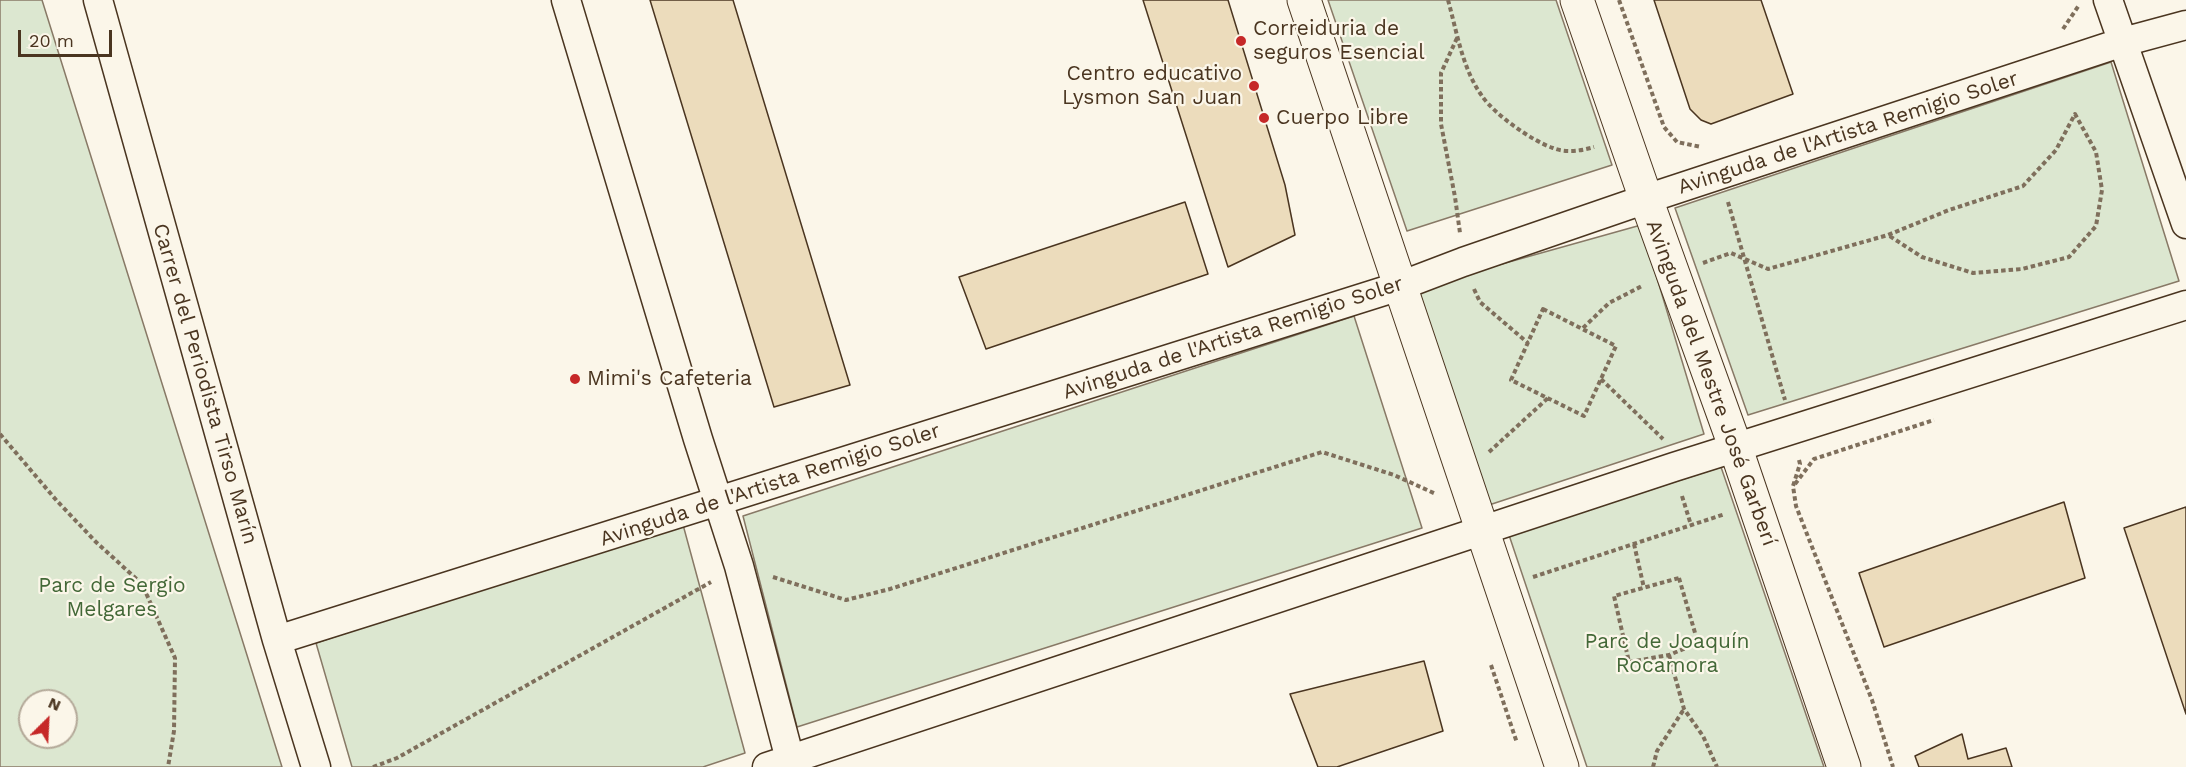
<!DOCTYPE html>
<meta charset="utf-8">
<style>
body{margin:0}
#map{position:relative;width:2186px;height:767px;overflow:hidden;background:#fbf6e9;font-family:"Work Sans",sans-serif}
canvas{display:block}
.north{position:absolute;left:18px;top:689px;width:60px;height:60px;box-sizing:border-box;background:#fbf6e9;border:2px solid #b4a999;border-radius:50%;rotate:24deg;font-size:16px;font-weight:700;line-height:24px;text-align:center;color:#4a3520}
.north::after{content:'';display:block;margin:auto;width:21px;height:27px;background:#c62828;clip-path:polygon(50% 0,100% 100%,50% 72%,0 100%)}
.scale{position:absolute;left:18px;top:30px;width:94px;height:27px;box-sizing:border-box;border:3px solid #4a3520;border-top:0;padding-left:8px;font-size:18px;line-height:21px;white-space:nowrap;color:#4a3520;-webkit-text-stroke:4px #fbf6e9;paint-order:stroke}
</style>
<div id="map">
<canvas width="2186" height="767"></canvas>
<div class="north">N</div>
<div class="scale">20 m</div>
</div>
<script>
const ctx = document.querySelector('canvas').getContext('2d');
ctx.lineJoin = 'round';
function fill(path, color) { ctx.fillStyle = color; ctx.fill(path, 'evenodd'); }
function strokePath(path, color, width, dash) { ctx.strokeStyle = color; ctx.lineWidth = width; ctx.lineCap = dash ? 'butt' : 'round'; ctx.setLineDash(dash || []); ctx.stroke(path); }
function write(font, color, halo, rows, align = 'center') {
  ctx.font = font + ' "Work Sans",sans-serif'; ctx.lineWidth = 4.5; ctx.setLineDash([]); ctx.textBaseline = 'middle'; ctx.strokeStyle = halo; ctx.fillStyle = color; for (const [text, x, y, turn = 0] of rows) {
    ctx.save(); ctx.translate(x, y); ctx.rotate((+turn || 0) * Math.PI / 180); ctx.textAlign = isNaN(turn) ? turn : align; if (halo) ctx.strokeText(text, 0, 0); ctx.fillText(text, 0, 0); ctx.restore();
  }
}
const green = new Path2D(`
 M 0,0 L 42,0 L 282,767 L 0,767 ZM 30,701 L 66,701 L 66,737 L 30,737 Z
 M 1328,0 L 1556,0 L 1612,165 L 1407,231 Z
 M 2111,62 L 2179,281 L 1748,415 L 1675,208 Z
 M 1641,225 L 1704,434 L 1489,505 L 1419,292 L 1466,274 Z
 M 1354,316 L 1422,528 L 797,727 L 743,516 Z
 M 1721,467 L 1824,767 L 1587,767 L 1509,535 Z
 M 682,521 L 745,753 L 703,767 L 352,767 L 316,643 Z`);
fill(green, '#dce7d0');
strokePath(green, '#887966', 1.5);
const building = new Path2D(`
 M 650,0 L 733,0 L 850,385 L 774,407 Z
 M 1143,0 L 1228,0 L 1285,185 L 1295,235 L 1228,267 Z
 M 1654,0 L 1761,0 L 1793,94 L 1711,124 L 1701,120 L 1690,109 Z
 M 1185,202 L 1208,274 L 986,349 L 959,277 Z
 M 2064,502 L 2085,578 L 1884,647 L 1859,573 Z
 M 2186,507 L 2186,714 L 2124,528 Z
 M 1424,661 L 1443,731 L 1337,767 L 1318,767 L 1290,694 Z
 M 1962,734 L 1968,759 L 2006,748 L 2012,767 L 1919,767 L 1915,756 Z`);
fill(building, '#ecdcbc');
strokePath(building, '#4a3520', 1.5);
const minor = new Path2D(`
 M 98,0 L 277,640 L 316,767
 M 566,0 L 698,439 L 739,566 L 792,767
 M 2108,0 L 2186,224
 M 277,640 L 1400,286 L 1463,262 L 1646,199 L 2123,42 L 2186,25
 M 767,767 L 1674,467 L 2186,305`);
const tertiary = new Path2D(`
 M 1304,0 L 1562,767
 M 1577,0 L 1646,199 L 1735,446 L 1844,767`);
strokePath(minor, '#4a3520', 31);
strokePath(tertiary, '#4a3520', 35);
strokePath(new Path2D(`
 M 1448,0 C 1457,32 1462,68 1482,96 C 1494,114 1532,141 1553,148 C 1565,153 1581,151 1594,147
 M 1619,0 L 1664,127 L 1677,142 L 1701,147
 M 2063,29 L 2079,5
 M 1457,38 L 1441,73 L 1441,124 L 1455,197 L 1460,233
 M 1728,202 L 1785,400
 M 1703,263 L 1731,253 L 1768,269 L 1888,235 L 1949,210 L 2023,186 L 2056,150 L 2075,114 L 2096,152 L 2102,190 L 2096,226 L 2069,257 L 2022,269 L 1973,273 L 1922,257 L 1888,235
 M 1474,289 L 1480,302 L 1528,343
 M 1543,309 L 1616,346 L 1584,416 L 1511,380 Z
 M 1583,328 L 1609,303 L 1642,286
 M 1601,379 L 1663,439
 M 0,434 L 57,501 L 96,542 L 142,584 L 175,658 L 174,731 L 168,767
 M 1489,452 L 1548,398
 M 1799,460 L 1800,464 L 1793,486 L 1796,506 L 1872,700 L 1893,767
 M 1795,484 L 1814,459 L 1934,420
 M 1682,496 L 1691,525
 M 1634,544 L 1644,588
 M 773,577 L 846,600 L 890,589 L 1322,452 L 1394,475 L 1436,494
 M 1533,577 L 1725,514
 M 1679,578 L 1698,643 L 1669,655 L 1629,662 L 1614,596 Z
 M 1669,655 L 1684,709 L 1703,736 L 1717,767
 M 1491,665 L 1517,743
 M 373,767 L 397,758 L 711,582
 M 1653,767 L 1657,751 L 1684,709`), '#7f6f5c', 4, [4.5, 3]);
strokePath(minor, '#fbf6e9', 28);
strokePath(tertiary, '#fbf6e9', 33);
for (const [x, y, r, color] of [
 [1241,41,6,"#c62828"],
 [1254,86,6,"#c62828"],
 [1264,118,6,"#c62828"],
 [575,379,6,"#c62828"]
]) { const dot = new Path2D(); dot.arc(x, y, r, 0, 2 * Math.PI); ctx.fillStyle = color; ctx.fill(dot); strokePath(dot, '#fbf6e9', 2); }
write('21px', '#4a3520', '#fbf6e9', [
 ["Correiduria de",1253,29],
 ["seguros Esencial",1253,53],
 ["Centro educativo",1242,74,"right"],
 ["Lysmon San Juan",1242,98,"right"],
 ["Cuerpo Libre",1276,118],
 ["Mimi's Cafeteria",587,379]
], 'left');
write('21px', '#4a3520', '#fbf6e9', [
 ["Avinguda de l'Artista Remigio Soler",1848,133,-18],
 ["Avinguda de l'Artista Remigio Soler",1233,338,-18],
 ["Avinguda del Mestre José Garberí",1711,383,70],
 ["Carrer del Periodista Tirso Marín",205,384,74],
 ["Avinguda de l'Artista Remigio Soler",770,485,-18]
]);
write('21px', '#436837', '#fbf6e9', [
 ["Parc de Sergio",112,586],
 ["Melgares",112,610],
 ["Parc de Joaquín",1667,642],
 ["Rocamora",1667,666]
]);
</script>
